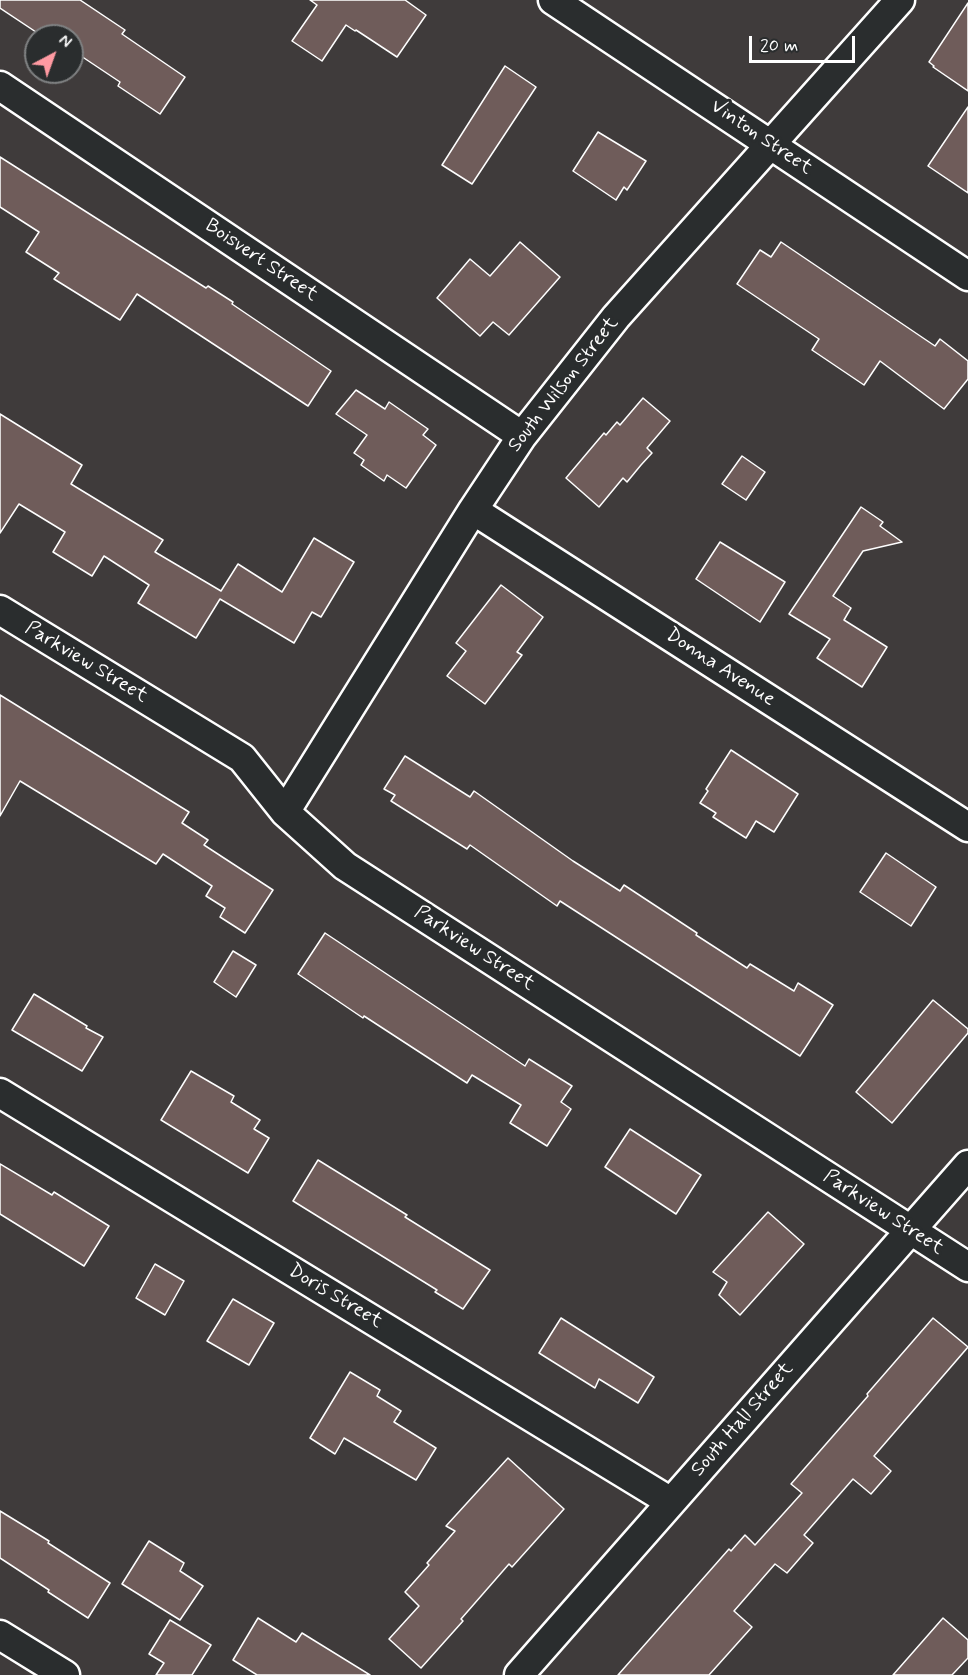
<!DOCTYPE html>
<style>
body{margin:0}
#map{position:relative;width:968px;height:1675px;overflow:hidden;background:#3f3b3b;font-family:Mynerve,sans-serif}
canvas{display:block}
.north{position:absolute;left:24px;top:24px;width:60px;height:60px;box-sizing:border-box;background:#2a2d2e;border:2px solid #7f8182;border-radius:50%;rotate:41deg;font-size:16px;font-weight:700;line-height:24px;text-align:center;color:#fff}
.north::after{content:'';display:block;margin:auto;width:21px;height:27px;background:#ff9aa2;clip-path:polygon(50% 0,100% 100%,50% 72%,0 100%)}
.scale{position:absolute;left:749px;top:36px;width:106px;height:27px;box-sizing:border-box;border:3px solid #fff;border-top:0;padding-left:8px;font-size:18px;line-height:21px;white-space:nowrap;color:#fff;-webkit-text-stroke:4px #2a2d2e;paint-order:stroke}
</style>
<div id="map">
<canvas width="968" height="1675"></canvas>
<div class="north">N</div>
<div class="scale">20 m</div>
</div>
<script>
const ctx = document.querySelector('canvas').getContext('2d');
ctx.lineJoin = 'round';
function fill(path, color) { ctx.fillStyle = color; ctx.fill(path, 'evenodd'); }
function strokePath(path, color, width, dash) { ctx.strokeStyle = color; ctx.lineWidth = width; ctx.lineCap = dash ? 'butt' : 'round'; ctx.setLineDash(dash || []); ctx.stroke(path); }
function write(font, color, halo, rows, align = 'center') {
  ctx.font = font + ' Mynerve,sans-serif'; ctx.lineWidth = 6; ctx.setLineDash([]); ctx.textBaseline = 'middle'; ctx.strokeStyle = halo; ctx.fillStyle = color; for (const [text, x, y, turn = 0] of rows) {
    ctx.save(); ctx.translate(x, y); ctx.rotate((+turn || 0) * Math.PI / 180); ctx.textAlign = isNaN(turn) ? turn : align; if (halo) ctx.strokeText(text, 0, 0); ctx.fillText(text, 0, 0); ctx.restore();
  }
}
const building = new Path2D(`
 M 0,0 L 80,0 L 125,30 L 122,34 L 185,77 L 160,114 L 118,86 L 120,82 L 72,50 L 72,36 L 42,36 L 0,8 Z
 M 310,0 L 405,0 L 426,15 L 397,57 L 356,30 L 355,31 L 346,25 L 322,61 L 292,41 L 317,5 Z
 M 968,3 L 968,91 L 933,67 L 934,66 L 929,62 Z
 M 505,66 L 536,87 L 472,184 L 442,165 Z
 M 968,107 L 968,193 L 928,166 Z
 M 598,132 L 646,161 L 627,190 L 624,187 L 616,200 L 573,171 Z
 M 0,157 L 206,288 L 208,286 L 233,302 L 232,304 L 331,371 L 308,406 L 137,294 L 120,320 L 54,279 L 59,273 L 26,252 L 39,232 L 0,207 Z
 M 520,242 L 560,277 L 509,335 L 493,322 L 480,336 L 437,298 L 470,259 L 490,276 Z
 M 781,242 L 935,346 L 940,339 L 968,361 L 968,379 L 944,409 L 880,361 L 864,385 L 812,350 L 819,339 L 737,284 L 760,250 L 771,257 Z
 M 356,390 L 385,409 L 389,402 L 428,429 L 423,435 L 436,445 L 406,488 L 387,475 L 384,481 L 361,465 L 364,460 L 354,453 L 367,435 L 336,414 Z
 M 643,398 L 670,421 L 647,448 L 652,453 L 641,465 L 627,482 L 623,478 L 599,507 L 566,478 L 604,433 L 606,435 L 617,422 L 620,425 Z
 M 0,414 L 82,465 L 71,484 L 163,540 L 155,552 L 221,591 L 238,564 L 282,592 L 314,538 L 354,562 L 321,617 L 312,612 L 294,643 L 220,599 L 196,638 L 138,603 L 149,585 L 104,556 L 92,576 L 53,552 L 65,532 L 19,504 L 0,533 Z
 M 742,456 L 765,472 L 746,500 L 722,484 Z
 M 861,507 L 883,522 L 880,526 L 902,542 L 863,551 L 833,596 L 851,608 L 844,620 L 887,647 L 862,687 L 817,658 L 830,639 L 789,614 Z
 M 720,542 L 785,582 L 760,622 L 696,579 Z
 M 501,585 L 543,617 L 517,652 L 522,655 L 485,704 L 447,676 L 466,651 L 456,643 Z
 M 0,695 L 189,812 L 182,823 L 208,840 L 204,845 L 273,890 L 245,933 L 220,917 L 225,908 L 206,896 L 212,886 L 163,854 L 156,864 L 20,781 L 0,816 Z
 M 731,750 L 798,794 L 774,832 L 756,821 L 746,838 L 713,817 L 716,813 L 700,803 L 708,791 L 706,789 Z
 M 405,756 L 470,797 L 474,791 L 573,861 L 620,891 L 624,885 L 697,933 L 696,935 L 747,968 L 750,964 L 794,991 L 798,983 L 833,1005 L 800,1056 L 560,901 L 557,906 L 470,845 L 467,849 L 391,801 L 395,795 L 384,789 Z
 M 886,853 L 936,887 L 911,926 L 860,892 Z
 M 325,933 L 525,1066 L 529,1059 L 572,1086 L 561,1102 L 571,1109 L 547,1146 L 510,1123 L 521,1105 L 472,1075 L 467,1083 L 364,1016 L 363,1018 L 298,974 Z
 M 233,951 L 256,965 L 236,997 L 214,982 Z
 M 34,994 L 87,1026 L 86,1028 L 103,1037 L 82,1071 L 12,1030 Z
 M 933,1000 L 968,1029 L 968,1033 L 892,1123 L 856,1092 Z
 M 191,1071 L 234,1096 L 231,1102 L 260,1120 L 254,1129 L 269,1138 L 248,1173 L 161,1120 Z
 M 630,1129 L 701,1175 L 676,1214 L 605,1167 Z
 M 318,1160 L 407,1215 L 405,1217 L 490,1270 L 463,1309 L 435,1292 L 437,1290 L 293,1201 Z
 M 0,1164 L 52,1195 L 54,1192 L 109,1226 L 84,1266 L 0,1214 Z
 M 768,1212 L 804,1244 L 740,1315 L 719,1295 L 727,1282 L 713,1272 Z
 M 155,1264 L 184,1281 L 165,1315 L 136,1298 Z
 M 233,1299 L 274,1323 L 249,1365 L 207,1341 Z
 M 561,1318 L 654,1377 L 638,1403 L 599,1379 L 595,1388 L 539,1353 Z
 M 933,1318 L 968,1347 L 874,1456 L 891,1471 L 871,1494 L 853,1479 L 804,1535 L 813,1543 L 787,1573 L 775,1564 L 734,1611 L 752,1627 L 709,1675 L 618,1675 L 729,1549 L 731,1551 L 745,1535 L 755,1545 L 802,1493 L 791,1484 L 868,1396 L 867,1394 Z
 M 350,1372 L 380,1390 L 377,1396 L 401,1411 L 394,1422 L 436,1448 L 416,1480 L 344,1438 L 335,1454 L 310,1438 Z
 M 508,1458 L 564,1509 L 512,1567 L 509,1564 L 461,1619 L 463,1621 L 421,1668 L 389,1639 L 419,1606 L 405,1592 L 429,1565 L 427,1563 L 455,1531 L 446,1526 Z
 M 0,1511 L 49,1541 L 48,1543 L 110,1583 L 88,1618 L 48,1592 L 49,1590 L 0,1558 Z
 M 149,1541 L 184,1563 L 180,1571 L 203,1586 L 180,1620 L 122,1584 Z
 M 258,1618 L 296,1642 L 302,1633 L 370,1675 L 257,1675 L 233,1660 Z
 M 943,1618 L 968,1640 L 968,1658 L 952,1675 L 893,1675 Z
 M 170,1620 L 211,1645 L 192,1675 L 156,1675 L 164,1663 L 149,1654 Z`);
fill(building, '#6f5c5a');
strokePath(building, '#fff', 1.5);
const street = new Path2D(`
 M 553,0 L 968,276
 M 0,86 L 522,436
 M 473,510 L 968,827
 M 0,610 L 242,758 L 285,812 L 345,866 L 968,1267
 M 285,812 L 473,510 L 522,436 L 616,317 L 900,0
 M 0,1093 L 671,1502
 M 0,1635 L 65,1675
 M 519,1675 L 968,1165`);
strokePath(street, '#fff', 33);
strokePath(street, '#2a2d2e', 28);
write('20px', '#fff', '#2a2d2e', [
 ["Vinton Street",761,138,34],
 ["Boisvert Street",261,261,34],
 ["South Wilson Street",564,385,-52],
 ["Parkview Street",86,663,31],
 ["Donna Avenue",720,668,33],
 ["Parkview Street",474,949,33],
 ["Parkview Street",883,1213,33],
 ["Doris Street",335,1297,31],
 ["South Hall Street",743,1420,-49]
]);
</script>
